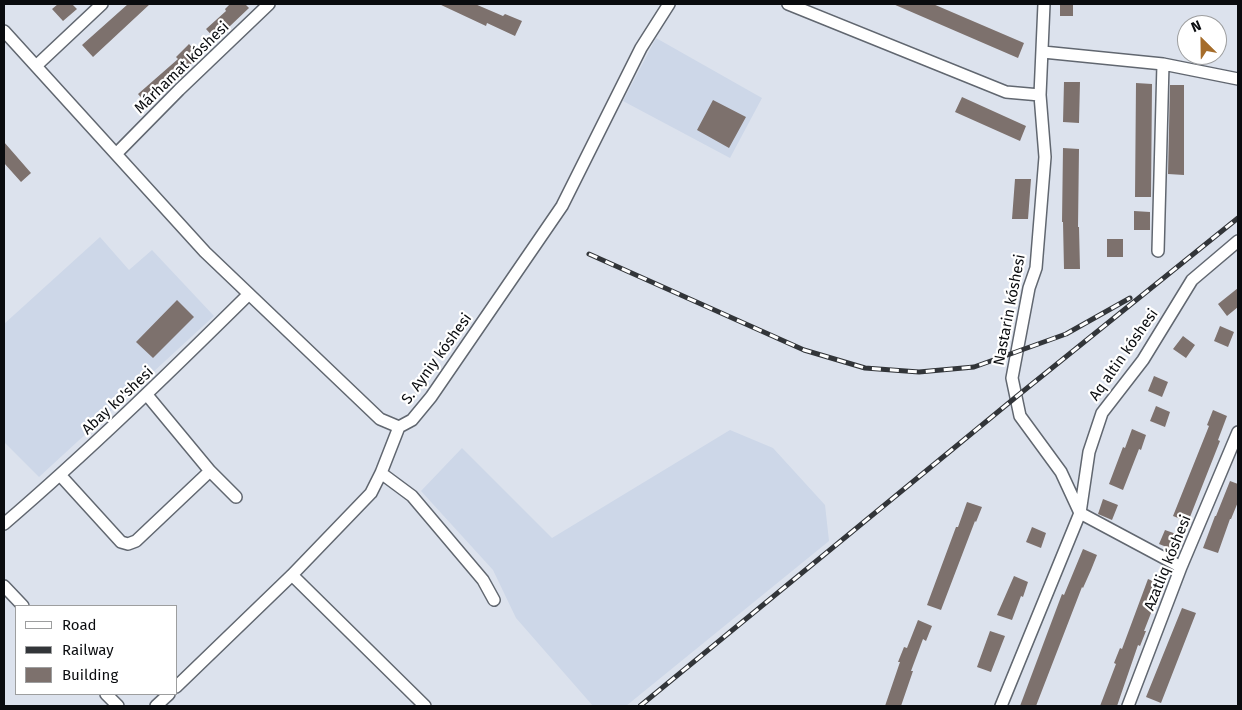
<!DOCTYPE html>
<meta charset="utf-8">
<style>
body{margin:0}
#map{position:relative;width:1242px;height:710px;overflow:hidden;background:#dce2ed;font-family:"Fira Sans",sans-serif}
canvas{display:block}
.frame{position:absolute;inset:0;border:5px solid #0a0c0f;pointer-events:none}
.legend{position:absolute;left:15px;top:605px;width:162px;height:90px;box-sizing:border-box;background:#fff;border:1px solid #9d9e9f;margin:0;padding:6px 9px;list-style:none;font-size:15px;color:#0a0c0f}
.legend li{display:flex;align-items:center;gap:10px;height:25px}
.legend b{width:25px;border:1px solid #9d9e9f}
.north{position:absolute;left:1177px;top:15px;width:50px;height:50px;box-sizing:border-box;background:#fff;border:1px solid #9d9e9f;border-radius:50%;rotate:337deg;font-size:14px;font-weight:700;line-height:20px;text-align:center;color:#0a0c0f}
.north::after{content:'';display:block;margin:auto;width:18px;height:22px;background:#a56c2a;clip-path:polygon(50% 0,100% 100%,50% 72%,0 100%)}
</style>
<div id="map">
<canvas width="1242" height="710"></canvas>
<div class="frame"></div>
<ul class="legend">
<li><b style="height:6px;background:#fff"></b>Road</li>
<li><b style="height:6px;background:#323539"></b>Railway</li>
<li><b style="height:14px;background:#7d716d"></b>Building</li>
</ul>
<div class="north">N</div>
</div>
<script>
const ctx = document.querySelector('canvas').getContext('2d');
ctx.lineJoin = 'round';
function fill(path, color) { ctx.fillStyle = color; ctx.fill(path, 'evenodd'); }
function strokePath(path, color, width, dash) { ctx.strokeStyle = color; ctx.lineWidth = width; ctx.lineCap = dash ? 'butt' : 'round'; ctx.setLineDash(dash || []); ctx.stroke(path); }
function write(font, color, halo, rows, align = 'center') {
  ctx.font = font + ' "Fira Sans",sans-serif'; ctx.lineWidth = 4.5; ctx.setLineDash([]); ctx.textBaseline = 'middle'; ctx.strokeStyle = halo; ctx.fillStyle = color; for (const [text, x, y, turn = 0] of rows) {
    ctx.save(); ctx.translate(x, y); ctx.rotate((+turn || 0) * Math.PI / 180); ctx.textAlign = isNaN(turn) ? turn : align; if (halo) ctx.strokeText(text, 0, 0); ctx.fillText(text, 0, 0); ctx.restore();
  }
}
fill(new Path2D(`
 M 656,38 L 762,98 L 730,158 L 623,101 Z
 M 100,237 L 129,270 L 152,250 L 214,316 L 39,477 L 4,442 L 4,324 Z
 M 730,430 L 773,448 L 825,505 L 829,541 L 626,706 L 593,706 L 516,618 L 493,570 L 421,491 L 462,448 L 552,538 Z`), '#cdd7e8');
fill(new Path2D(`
 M 58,4 L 72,4 L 77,9 L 63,21 L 52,9 Z
 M 128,4 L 150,4 L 93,57 L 82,45 Z
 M 230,4 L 245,4 L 249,8 L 229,27 L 231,29 L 217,41 L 206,29 L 226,11 L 225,9 Z
 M 439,4 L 475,4 L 503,16 L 505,14 L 522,21 L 515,36 L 487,23 L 486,26 Z
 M 893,4 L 933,4 L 1024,43 L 1018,58 Z
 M 1060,4 L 1073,4 L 1073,16 L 1060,16 Z
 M 189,44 L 200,56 L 182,72 L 184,75 L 148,106 L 138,94 L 178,59 L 176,57 Z
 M 1064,82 L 1080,82 L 1079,123 L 1063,122 Z
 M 1136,83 L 1152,84 L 1151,197 L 1135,197 Z
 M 1170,85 L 1184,85 L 1184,175 L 1168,174 Z
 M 962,97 L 1026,126 L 1020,141 L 955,112 Z
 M 713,100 L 746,117 L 729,148 L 697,130 Z
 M 4,142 L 31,173 L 21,182 L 4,163 Z
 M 1063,148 L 1079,149 L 1078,227 L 1079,227 L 1080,269 L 1064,269 L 1063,222 L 1062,222 Z
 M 1015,179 L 1031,179 L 1028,219 L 1012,219 Z
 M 1134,211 L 1150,212 L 1150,230 L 1134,230 Z
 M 1107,239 L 1123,239 L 1123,257 L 1107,257 Z
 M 1238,288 L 1238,307 L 1227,316 L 1218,304 Z
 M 177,300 L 194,317 L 153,358 L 136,342 Z
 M 1220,326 L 1234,332 L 1228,347 L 1214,341 Z
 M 1183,336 L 1195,345 L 1186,358 L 1173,349 Z
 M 1154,376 L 1168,382 L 1162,397 L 1148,391 Z
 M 1156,406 L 1170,412 L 1165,427 L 1150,421 Z
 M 1213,410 L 1227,416 L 1218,440 L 1220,441 L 1188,522 L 1173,516 L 1209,426 L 1207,425 Z
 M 1132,429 L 1146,435 L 1141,450 L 1139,449 L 1123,490 L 1109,484 L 1123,447 L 1125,448 Z
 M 1230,481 L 1238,484 L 1238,502 L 1231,519 L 1230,519 L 1218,553 L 1203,548 L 1215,516 L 1216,516 Z
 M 1103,499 L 1118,505 L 1112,520 L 1098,514 Z
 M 967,502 L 982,507 L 976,522 L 975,521 L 941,610 L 927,605 L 956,527 L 958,527 Z
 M 1032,527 L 1046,533 L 1041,548 L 1026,542 Z
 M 1165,530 L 1179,535 L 1174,550 L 1159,544 Z
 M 1083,549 L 1097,555 L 1091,570 L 1083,588 L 1082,587 L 1036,706 L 1020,706 L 1062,594 L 1064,595 Z
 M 1014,576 L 1028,582 L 1023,597 L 1021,596 L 1012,620 L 997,615 Z
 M 1148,579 L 1162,585 L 1144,631 L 1146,631 L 1140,646 L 1138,645 L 1117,706 L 1100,706 L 1116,664 L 1114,663 L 1120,648 L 1122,649 Z
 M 1182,608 L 1196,613 L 1161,703 L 1146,697 Z
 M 918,620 L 932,626 L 926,641 L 923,639 L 911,671 L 913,671 L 901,706 L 885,706 L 900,662 L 898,662 L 904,647 L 907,648 Z
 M 990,631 L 1005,636 L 991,672 L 977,667 Z`), '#7d716d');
const street = new Path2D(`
 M 788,4 L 1006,92 L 1040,95
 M 1044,4 L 1040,95 L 1045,157 L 1036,268 L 1029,288 L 1012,378 L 1020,416 L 1061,472 L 1080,513 L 1181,567
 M 4,31 L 205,252 L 380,419 L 399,427
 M 1043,52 L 1163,64 L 1238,79
 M 36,66 L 102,4
 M 116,154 L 179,90 L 269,4
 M 1158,251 L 1163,64
 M 147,395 L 210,471 L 236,497
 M 381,473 L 412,496 L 483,580 L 494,600
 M 60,475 L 121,542 L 128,544 L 136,541 L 210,471
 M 4,524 C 89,451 169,373 249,294
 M 292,575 L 425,706
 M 4,586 L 23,606
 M 176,687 L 292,575 L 371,493 L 381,473 L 399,427 L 412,420 L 431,397 L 562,206 L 641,48 L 669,4
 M 106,694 L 118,706
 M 156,706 L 169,694
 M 1001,706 L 1080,513 L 1089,452 L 1102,413 L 1143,360 L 1192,280 L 1238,241
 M 1128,706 L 1181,567 L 1238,432`);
strokePath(street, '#616770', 14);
strokePath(street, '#fff', 11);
const rail = new Path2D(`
 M 589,254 L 804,350 L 865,368 L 919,372 L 974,367 L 1066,334 L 1130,298
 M 640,706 L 1016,397 L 1238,218`);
strokePath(rail, '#323539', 5);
strokePath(rail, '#fff', 3, [9]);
write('15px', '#0a0c0f', '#fff', [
 ["Márhamat kóshesi",182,68,-44],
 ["Nastarin kóshesi",1010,310,-79],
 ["Aq altin kóshesi",1124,355,-55],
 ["S. Ayniy kóshesi",437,359,-54],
 ["Abay ko'shesi",118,401,-43],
 ["Azatliq kóshesi",1168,563,-68]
]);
</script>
